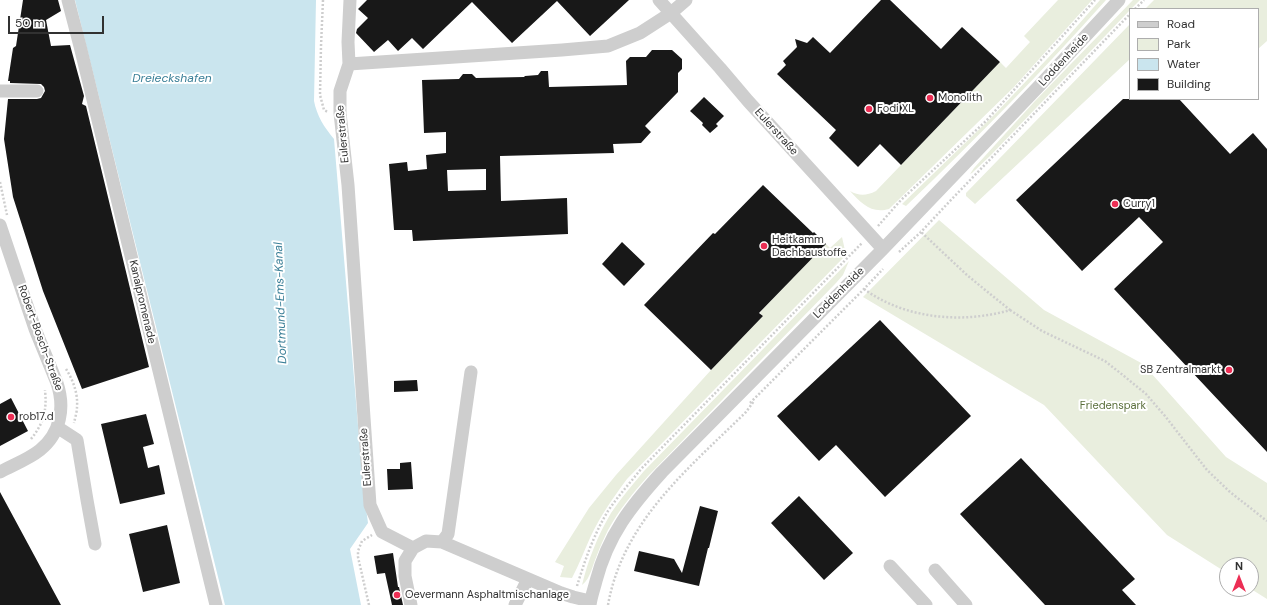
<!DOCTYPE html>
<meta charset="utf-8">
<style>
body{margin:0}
#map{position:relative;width:1267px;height:605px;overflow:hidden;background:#fff;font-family:"DM Sans",sans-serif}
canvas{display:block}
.legend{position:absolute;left:1129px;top:8px;width:130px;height:92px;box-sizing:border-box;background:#fff;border:1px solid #adadad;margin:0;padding:5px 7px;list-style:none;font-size:12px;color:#313131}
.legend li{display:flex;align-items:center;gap:8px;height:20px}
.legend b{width:20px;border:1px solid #adadad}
.north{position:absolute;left:1219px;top:557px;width:40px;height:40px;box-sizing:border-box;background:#fff;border:1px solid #adadad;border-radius:50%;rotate:0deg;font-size:11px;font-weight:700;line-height:16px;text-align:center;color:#313131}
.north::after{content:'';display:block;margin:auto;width:14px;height:18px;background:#ec2e54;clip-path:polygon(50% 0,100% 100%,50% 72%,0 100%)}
.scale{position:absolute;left:8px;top:16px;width:96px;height:18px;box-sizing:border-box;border:2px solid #313131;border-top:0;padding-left:5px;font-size:12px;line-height:14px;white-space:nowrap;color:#313131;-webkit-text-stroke:3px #fff;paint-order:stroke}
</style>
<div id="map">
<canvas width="1267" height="605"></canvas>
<ul class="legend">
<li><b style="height:5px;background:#cecece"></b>Road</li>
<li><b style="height:11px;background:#e9eede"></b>Park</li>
<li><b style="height:11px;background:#cae5ee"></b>Water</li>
<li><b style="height:11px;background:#181818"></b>Building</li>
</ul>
<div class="north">N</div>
<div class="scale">50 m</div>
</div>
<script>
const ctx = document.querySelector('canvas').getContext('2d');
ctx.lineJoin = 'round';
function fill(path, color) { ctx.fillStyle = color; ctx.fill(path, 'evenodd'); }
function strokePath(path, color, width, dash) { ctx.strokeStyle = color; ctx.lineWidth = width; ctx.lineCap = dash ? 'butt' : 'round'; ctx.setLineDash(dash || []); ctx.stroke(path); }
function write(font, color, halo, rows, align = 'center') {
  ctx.font = font + ' "DM Sans",sans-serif'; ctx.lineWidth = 4; ctx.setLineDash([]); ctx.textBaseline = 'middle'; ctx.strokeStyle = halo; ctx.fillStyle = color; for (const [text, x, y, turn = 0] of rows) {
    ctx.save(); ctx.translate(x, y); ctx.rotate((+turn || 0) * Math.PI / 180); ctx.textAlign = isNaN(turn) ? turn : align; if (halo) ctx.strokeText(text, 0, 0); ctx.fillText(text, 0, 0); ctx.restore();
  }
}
fill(new Path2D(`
 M 1058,0 L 1092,0 L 1014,87 L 889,209 C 871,214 861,203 850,191 C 859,196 866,196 876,191 L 1000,62 L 1006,68 L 1030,42 L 1024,36 Z
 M 1100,0 L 1106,0 C 1042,72 975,140 906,206 L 902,204 L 995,114 L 1063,42 Z
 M 1133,0 L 1140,0 L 1131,9 L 1130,9 L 1130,10 L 990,156 L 972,173 L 970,174 L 974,168 L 1035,101 Z
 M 1154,0 L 1267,0 L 1267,41 L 1258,49 L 1258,9 L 1145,9 Z
 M 1130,24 L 1130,59 L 975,204 L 966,196 L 966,193 Z
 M 939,220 L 1044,310 L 1143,364 L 1226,457 L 1267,483 L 1267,599 L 1251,589 L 1251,565 L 1227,565 L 1227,573 L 1167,535 L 1044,405 L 863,297 Z
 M 842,237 L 846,255 L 627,479 C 613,498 600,516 590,538 C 584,551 579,565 572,578 L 560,577 L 564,566 L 555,562 L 589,508 L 616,475 L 711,370 L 763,316 L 760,313 L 763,309 L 826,244 L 830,248 Z
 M 849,261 L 843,275 L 836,283 L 648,476 C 633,493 619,510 608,530 C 604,538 600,547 597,555 C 592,566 591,578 582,585 C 588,560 598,535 611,513 C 621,498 633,484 644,471 Z`), '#e9eede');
fill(new Path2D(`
 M 75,0 L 316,0 L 314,101 C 317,116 324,127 334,139 L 363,485 L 368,523 L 350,549 L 361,605 L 225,605 Z`), '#cae5ee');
fill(new Path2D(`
 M 23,0 L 58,0 L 61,11 L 46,20 L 51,46 L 70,45 L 84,96 L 82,104 L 86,106 L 149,367 L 82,389 L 43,291 L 13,197 L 4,139 L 8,99 L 37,99 L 41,98 L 45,91 L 44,87 L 41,84 L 10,83 L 10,81 L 8,81 L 13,48 L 16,46 Z
 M 367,0 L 629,0 L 590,36 L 557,1 L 512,43 L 472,2 L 423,49 L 412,38 L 398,51 L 388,40 L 374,52 L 356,33 L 357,29 L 368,18 L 358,9 Z
 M 881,0 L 890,0 L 941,49 L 962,27 L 1000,62 L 901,165 L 880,144 L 858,167 L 829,138 L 836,130 L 777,74 L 786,65 L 783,61 L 797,47 L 795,39 L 807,43 L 813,37 L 830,53 Z
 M 652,50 L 672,50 L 682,59 L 682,69 L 678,73 L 678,92 L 645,126 L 651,132 L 641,143 L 613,144 L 614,153 L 500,156 L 501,201 L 567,198 L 568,234 L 413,241 L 412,230 L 394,230 L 389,164 L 407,162 L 408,171 L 427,169 L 426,155 L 446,153 L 446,132 L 424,133 L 422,80 L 459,79 L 463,74 L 472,74 L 476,78 L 524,77 L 525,76 L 538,75 L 541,71 L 548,71 L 549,87 L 627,85 L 626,61 L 630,57 L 646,57 ZM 486,169 L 486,190 L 448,191 L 447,170 Z
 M 704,97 L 724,116 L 716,124 L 718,126 L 710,133 L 702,125 L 703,123 L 690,111 Z
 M 1123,99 L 1179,99 L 1230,154 L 1253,133 L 1267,149 L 1267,452 L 1114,289 L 1163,242 L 1139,217 L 1082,271 L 1016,200 Z
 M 763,185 L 813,233 L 814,232 L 826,244 L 759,313 L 763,316 L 711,370 L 644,305 L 713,233 L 715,234 Z
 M 622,242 L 645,264 L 624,286 L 602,264 Z
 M 880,320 L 971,416 L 885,497 L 836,445 L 819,461 L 777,416 Z
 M 417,380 L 418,391 L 394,392 L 394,381 Z
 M 11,398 L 28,431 L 0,446 L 0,404 Z
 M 146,414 L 154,444 L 143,447 L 148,468 L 159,465 L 165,494 L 120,504 L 101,424 Z
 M 1021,458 L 1135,579 L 1122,590 L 1136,605 L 1045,605 L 960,514 Z
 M 411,462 L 413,489 L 388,490 L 387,469 L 400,469 L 400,463 Z
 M 0,492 L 61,605 L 0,605 Z
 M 799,496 L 853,553 L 824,580 L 771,523 Z
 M 700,506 L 718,511 L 709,548 L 708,548 L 699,586 L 634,571 L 639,551 L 674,559 L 682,573 Z
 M 167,525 L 180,583 L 143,592 L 129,534 Z
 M 393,553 L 398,587 L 399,587 L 403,605 L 392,605 L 385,573 L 377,574 L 374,556 Z`), '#181818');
strokePath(new Path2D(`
 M 323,0 L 321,46 L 320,95 L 324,110 L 328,112
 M 1135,9 L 1144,0
 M 0,182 L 7,215
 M 878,226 L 901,200 L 986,121 L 1095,0
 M 899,252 L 921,232 L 949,202 L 1130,14
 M 864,289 C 905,319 963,324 1010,310 L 968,276 L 920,231
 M 1010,310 L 1042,331 L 1105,361 L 1124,376 L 1146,394 L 1165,416 L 1207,470 L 1230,492 L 1267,521
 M 66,369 C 73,380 78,393 77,407 C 77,412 75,418 74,423
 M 750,403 L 864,289 L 883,269
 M 31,439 C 44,423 47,410 45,390
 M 577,586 C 585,560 594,534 608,511 C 618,496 630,483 641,469 L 862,243
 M 369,605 L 358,557 L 358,551 L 362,541 L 372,535
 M 608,605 C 623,521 688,469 746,412 L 754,401`), '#cecece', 2.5, [2, 2]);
strokePath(new Path2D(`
 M 68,0 L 80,46 L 216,605
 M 659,0 L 720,68 L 748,101 L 883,249
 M 349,64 L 348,42 L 350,0
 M 0,91 L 37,91
 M 0,225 L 35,329 L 57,383 C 65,407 61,433 40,450 C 29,459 13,465 0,472
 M 57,427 L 77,440 L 87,500 L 95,544
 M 442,542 L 448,534 L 471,372
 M 413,548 L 382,532 L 370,505 L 348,185 L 340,113 L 340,91 L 349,64 L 562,50 L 608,46 L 640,33 L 671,13 L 686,0
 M 890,566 L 926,605
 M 935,570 L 966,605
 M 411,605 L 405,576 L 405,561 L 413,548 L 426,541 L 442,542 L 561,593 L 573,597 L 590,601
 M 515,605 L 528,579
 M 590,605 C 591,597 594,589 596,581 C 608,535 631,506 662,472 L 883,249 L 1040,85 L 1119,0`), '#cecece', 13);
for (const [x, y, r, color] of [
 [930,98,4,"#ec2e54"],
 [869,109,4,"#ec2e54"],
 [1115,204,4,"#ec2e54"],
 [764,246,4,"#ec2e54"],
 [1229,370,4,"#ec2e54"],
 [11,417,4,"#ec2e54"],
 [397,595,4,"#ec2e54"]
]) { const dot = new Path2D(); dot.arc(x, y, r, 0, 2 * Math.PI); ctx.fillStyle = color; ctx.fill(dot); strokePath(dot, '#fff', 1.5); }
write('11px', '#313131', '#fff', [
 ["Loddenheide",1064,60,-47],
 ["Eulerstraße",776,132,48],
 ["Eulerstraße",343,134,-95],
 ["Loddenheide",839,293,-45],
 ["Kanalpromenade",142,302,77],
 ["Robert-Bosch-Straße",40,338,70],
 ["Eulerstraße",366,457,-94]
]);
write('11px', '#313131', '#fff', [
 ["Monolith",938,98],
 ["Fodi XL",877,109],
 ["Curry1",1123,204],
 ["Heitkamm",772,240],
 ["Dachbaustoffe",772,253],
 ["SB Zentralmarkt",1221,370,"right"],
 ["rob17.d",19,417],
 ["Oevermann Asphaltmischanlage",405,595]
], 'left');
write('11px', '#5a6f3b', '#fff', [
 ["Friedenspark",1113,406]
]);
write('italic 12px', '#3a7f97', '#fff', [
 ["Dreieckshafen",172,79],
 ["Dortmund-Ems-Kanal",281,303,-92]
]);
</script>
